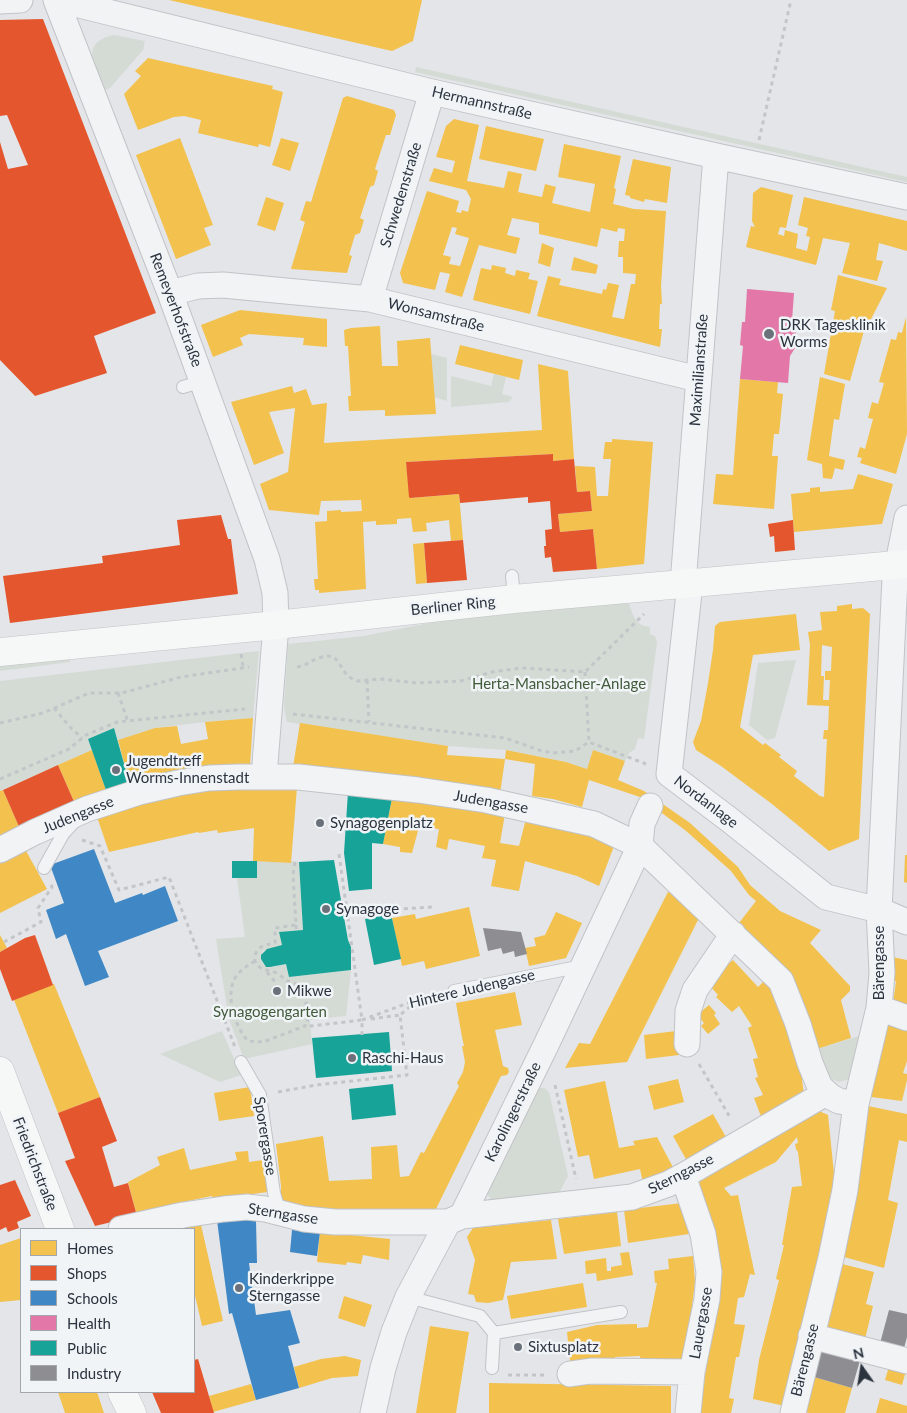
<!DOCTYPE html>
<meta charset="utf-8">
<style>
body{margin:0}
#map{position:relative;width:907px;height:1413px;overflow:hidden;background:#e3e5e8;font-family:Lato,sans-serif}
canvas{display:block}
.legend{position:absolute;left:20px;top:1228px;width:175px;height:165px;box-sizing:border-box;background:#f1f4f7;border:1px solid #a2a7ad;margin:0;padding:6px 9px;list-style:none;font-size:15px;color:#2b333f}
.legend li{display:flex;align-items:center;gap:10px;height:25px}
.legend b{width:25px;border:1px solid #a2a7ad}
.north{position:absolute;left:837px;top:1343px;width:50px;height:50px;-webkit-text-stroke:4px #f1f4f7;paint-order:stroke;rotate:347deg;font-size:14px;font-weight:700;line-height:20px;text-align:center;color:#2b333f}
.north::after{content:'';display:block;margin:auto;width:18px;height:22px;background:#2b333f;clip-path:polygon(50% 0,100% 100%,50% 72%,0 100%)}
</style>
<div id="map">
<canvas width="907" height="1413"></canvas>
<ul class="legend">
<li><b style="height:14px;background:#f2c14e"></b>Homes</li>
<li><b style="height:14px;background:#e4572e"></b>Shops</li>
<li><b style="height:14px;background:#3f88c5"></b>Schools</li>
<li><b style="height:14px;background:#e377a8"></b>Health</li>
<li><b style="height:14px;background:#17a398"></b>Public</li>
<li><b style="height:14px;background:#8d8d92"></b>Industry</li>
</ul>
<div class="north">N</div>
</div>
<script>
const ctx = document.querySelector('canvas').getContext('2d');
ctx.lineJoin = 'round';
function fill(path, color) { ctx.fillStyle = color; ctx.fill(path, 'evenodd'); }
function strokePath(path, color, width, dash) { ctx.strokeStyle = color; ctx.lineWidth = width; ctx.lineCap = dash ? 'butt' : 'round'; ctx.setLineDash(dash || []); ctx.stroke(path); }
function write(font, color, halo, rows, align = 'center') {
  ctx.font = font + ' Lato,sans-serif'; ctx.lineWidth = 5; ctx.setLineDash([]); ctx.textBaseline = 'middle'; ctx.strokeStyle = halo; ctx.fillStyle = color; for (const [text, x, y, turn = 0] of rows) {
    ctx.save(); ctx.translate(x, y); ctx.rotate((+turn || 0) * Math.PI / 180); ctx.textAlign = isNaN(turn) ? turn : align; if (halo) ctx.strokeText(text, 0, 0); ctx.fillText(text, 0, 0); ctx.restore();
  }
}
fill(new Path2D(`
 M 114,35 L 145,41 L 143,50 L 110,88 L 103,91 C 95,67 79,42 114,35 Z
 M 416,67 L 907,177 L 907,182 L 415,72 Z
 M 431,354 L 447,358 L 447,401 L 434,397 Z
 M 494,374 L 506,377 L 502,394 L 513,397 L 509,402 L 451,407 L 451,376 L 491,386 Z
 M 624,603 L 629,604 C 634,616 634,625 650,627 L 650,634 L 655,636 L 657,642 L 644,739 L 638,738 L 635,749 L 629,753 L 625,761 L 593,750 L 587,769 L 566,762 L 506,750 L 448,746 L 287,722 L 284,706 L 288,644 L 364,636 L 444,620 Z
 M 259,651 L 253,718 L 205,722 L 155,728 L 118,740 L 114,729 L 88,739 L 92,750 L 0,791 L 0,681 Z
 M 60,659 L 70,659 L 70,662 L 0,671 L 0,664 Z
 M 796,660 L 775,738 L 767,740 L 749,725 L 758,663 Z
 M 257,861 L 291,863 L 291,861 L 299,862 L 303,930 L 279,932 L 282,945 L 263,951 L 261,959 C 266,971 276,966 286,964 L 289,977 L 351,970 L 346,1016 L 310,1020 L 312,1044 L 244,1059 L 229,1019 L 216,939 L 245,937 L 237,878 L 256,878 Z
 M 222,1031 L 241,1075 L 220,1082 L 160,1054 Z
 M 866,1034 L 850,1079 L 839,1082 L 829,1078 L 817,1049 Z
 M 540,1088 L 544,1088 L 549,1092 L 568,1176 L 557,1197 L 493,1202 L 488,1195 L 487,1189 L 537,1089 Z`), '#d4dbd4');
fill(new Path2D(`
 M 169,0 L 422,0 L 413,41 L 392,51 Z
 M 148,58 L 273,86 L 272,89 L 283,92 L 270,147 L 259,144 L 258,147 L 198,133 L 201,120 L 184,116 L 174,117 L 138,130 L 124,94 L 141,76 L 135,71 Z
 M 347,96 L 394,110 L 396,115 L 390,135 L 386,135 L 375,169 L 378,171 L 374,185 L 370,187 L 360,218 L 364,220 L 360,233 L 355,235 L 349,255 L 352,256 L 347,273 L 291,269 L 305,222 L 300,220 L 306,201 L 311,202 L 343,98 Z
 M 454,119 L 479,125 L 467,181 L 504,188 L 508,171 L 522,174 L 518,192 L 542,197 L 545,184 L 556,187 L 552,203 L 590,212 L 595,184 L 558,177 L 564,144 L 621,156 L 614,188 L 616,189 L 613,204 L 634,209 L 666,211 L 661,286 L 662,304 L 660,304 L 659,329 L 662,329 L 660,347 L 537,316 L 548,276 L 561,279 L 559,285 L 602,294 L 603,289 L 606,290 L 608,283 L 619,285 L 612,317 L 624,319 L 631,284 L 635,284 L 636,274 L 623,273 L 623,257 L 618,257 L 619,241 L 624,241 L 625,229 L 618,228 L 617,232 L 601,228 L 597,247 L 539,234 L 539,223 L 512,218 L 507,235 L 520,238 L 516,254 L 479,245 L 462,297 L 445,292 L 450,274 L 446,273 L 440,272 L 435,290 L 403,283 L 400,273 L 427,191 L 459,201 L 456,212 L 461,213 L 462,210 L 468,212 L 471,199 L 466,190 L 429,181 L 434,168 L 452,173 L 455,161 L 436,157 L 446,126 ZM 452,227 L 457,228 L 455,234 L 469,238 L 460,266 L 449,264 L 451,257 L 443,255 Z
 M 486,126 L 544,139 L 536,171 L 479,159 Z
 M 180,138 L 213,225 L 204,228 L 211,245 L 176,259 L 136,155 Z
 M 281,138 L 299,143 L 290,171 L 272,165 Z
 M 633,159 L 671,167 L 667,203 L 645,199 L 644,202 L 630,198 L 630,196 L 625,195 Z
 M 761,187 L 793,195 L 786,228 L 780,227 L 778,234 L 784,236 L 785,230 L 798,234 L 796,248 L 807,251 L 810,237 L 806,236 L 808,228 L 798,225 L 804,197 L 907,221 L 907,251 L 879,243 L 876,260 L 883,261 L 877,281 L 842,273 L 850,243 L 823,238 L 816,265 L 746,247 L 751,226 L 755,227 L 752,221 L 753,193 Z
 M 266,197 L 284,203 L 275,231 L 257,225 Z
 M 542,243 L 554,248 L 550,267 L 538,263 Z
 M 574,257 L 598,265 L 596,274 L 571,270 Z
 M 492,265 L 506,268 L 505,273 L 515,276 L 516,270 L 530,273 L 528,279 L 538,281 L 530,314 L 473,300 L 481,268 L 491,270 Z
 M 838,275 L 887,288 L 870,321 L 867,320 L 850,381 L 824,374 L 835,311 L 831,310 Z
 M 240,310 L 327,319 L 327,347 L 303,345 L 304,338 L 249,334 L 240,338 L 243,345 L 213,357 L 201,325 Z
 M 906,317 L 907,434 L 896,474 L 860,463 L 862,458 L 857,457 L 860,447 L 865,449 L 873,419 L 868,418 L 872,402 L 878,404 L 884,383 L 879,382 L 891,339 L 896,340 L 898,332 L 902,333 Z
 M 380,326 L 382,366 L 398,366 L 397,341 L 430,338 L 436,414 L 385,416 L 385,410 L 349,411 L 348,396 L 351,396 L 348,346 L 345,346 L 344,330 L 351,328 Z
 M 460,345 L 523,360 L 519,380 L 455,364 Z
 M 538,364 L 568,371 L 574,459 L 553,461 L 553,454 L 406,462 L 410,498 L 459,494 L 463,540 L 451,541 L 449,520 L 426,523 L 427,531 L 413,532 L 411,518 L 397,519 L 397,524 L 376,525 L 376,521 L 363,522 L 366,589 L 319,593 L 319,590 L 315,590 L 314,579 L 318,579 L 315,522 L 327,521 L 327,511 L 341,510 L 341,512 L 362,511 L 361,500 L 321,501 L 319,515 L 269,510 L 260,484 L 288,472 L 295,408 L 269,412 L 284,453 L 254,465 L 231,402 L 292,386 L 294,393 L 306,389 L 312,405 L 327,403 L 324,443 L 542,430 Z
 M 820,377 L 845,384 L 839,420 L 834,419 L 829,456 L 845,460 L 843,470 L 835,468 L 832,479 L 823,478 L 822,464 L 807,460 Z
 M 740,379 L 778,382 L 777,393 L 783,394 L 779,434 L 774,434 L 772,456 L 778,456 L 774,509 L 713,504 L 716,474 L 733,475 Z
 M 612,439 L 653,442 L 644,564 L 597,569 L 593,529 L 560,532 L 558,514 L 592,511 L 590,491 L 577,492 L 575,466 L 595,467 L 597,496 L 608,496 L 611,459 L 603,459 L 605,442 L 612,442 Z
 M 858,474 L 893,484 L 882,524 L 794,532 L 791,494 L 810,492 L 810,488 L 820,487 L 820,492 L 853,489 Z
 M 424,543 L 427,583 L 416,584 L 413,544 Z
 M 852,604 L 852,609 L 863,608 L 870,614 L 859,839 L 829,851 L 772,804 L 721,766 L 696,750 L 693,742 L 701,721 L 708,683 L 713,650 L 715,626 L 720,622 L 796,614 L 800,650 L 753,655 L 740,727 L 763,745 L 765,743 L 781,755 L 779,757 L 797,771 L 794,776 L 820,796 L 824,797 L 827,739 L 823,739 L 824,730 L 828,730 L 829,706 L 807,705 L 810,645 L 808,632 L 822,630 L 820,612 L 837,611 L 837,606 ZM 822,645 L 832,647 L 831,671 L 825,671 L 825,680 L 830,680 L 829,700 L 823,700 L 824,676 L 821,676 Z
 M 253,718 L 250,767 L 130,785 L 118,740 L 155,728 L 177,726 L 181,744 L 208,739 L 205,722 Z
 M 300,723 L 448,746 L 447,755 L 505,759 L 500,794 L 293,767 Z
 M 92,750 L 107,793 L 75,804 L 58,765 Z
 M 506,750 L 566,762 L 587,769 L 593,750 L 625,761 L 618,780 L 644,791 L 690,823 L 738,867 L 750,885 L 780,911 L 821,930 L 810,943 L 850,986 L 850,991 L 841,1000 L 851,1038 L 817,1049 L 787,971 L 739,923 L 756,901 L 749,895 L 731,871 L 685,830 L 640,797 L 589,780 L 582,807 L 553,799 L 532,796 L 535,764 L 505,759 Z
 M 297,787 L 291,863 L 253,861 L 254,828 L 218,833 L 217,830 L 199,833 L 198,832 L 109,852 L 96,814 L 180,792 L 234,788 Z
 M 3,790 L 20,829 L 0,839 L 0,791 Z
 M 392,798 L 505,814 L 500,843 L 519,846 L 527,815 L 563,824 L 614,846 L 599,886 L 577,876 L 525,861 L 519,891 L 491,886 L 496,860 L 482,858 L 485,846 L 449,839 L 447,850 L 436,847 L 439,829 L 419,827 L 412,853 L 400,852 L 400,847 L 383,844 Z
 M 25,849 L 47,889 L 0,913 L 0,859 Z
 M 905,855 L 907,855 L 907,883 L 904,882 Z
 M 668,892 L 703,910 L 627,1062 L 565,1068 L 579,1043 L 590,1044 Z
 M 469,907 L 480,956 L 426,969 L 424,961 L 402,966 L 392,918 L 415,914 L 416,919 Z
 M 556,912 L 582,923 L 566,958 L 529,966 L 525,948 L 536,946 L 534,938 L 545,935 Z
 M 0,935 L 7,948 L 0,952 Z
 M 892,957 L 907,960 L 907,1005 L 893,1003 L 896,981 L 889,982 Z
 M 733,960 L 758,987 L 765,980 L 775,995 L 800,1064 L 804,1095 L 762,1119 L 754,1098 L 763,1095 L 755,1078 L 758,1077 L 753,1059 L 758,1058 L 748,1028 L 752,1026 L 739,1006 L 732,1012 L 716,997 L 718,995 L 710,986 L 721,976 L 718,973 Z
 M 54,984 L 100,1097 L 58,1113 L 14,1000 Z
 M 515,992 L 522,1025 L 495,1030 L 503,1066 L 508,1068 L 509,1072 L 507,1075 L 501,1076 L 436,1209 L 332,1214 L 281,1210 L 281,1186 L 276,1144 L 323,1136 L 329,1181 L 372,1179 L 371,1147 L 397,1145 L 400,1177 L 409,1176 L 421,1152 L 424,1153 L 459,1086 L 457,1083 L 463,1072 L 465,1062 L 462,1046 L 464,1046 L 462,1037 L 456,1003 Z
 M 709,1005 L 716,1013 L 714,1015 L 720,1024 L 708,1034 L 701,1026 L 704,1023 L 697,1015 Z
 M 887,1022 L 907,1029 L 907,1061 L 903,1073 L 907,1074 L 907,1080 L 902,1101 L 871,1097 Z
 M 676,1031 L 679,1055 L 646,1059 L 644,1035 Z
 M 678,1079 L 684,1102 L 654,1110 L 648,1086 Z
 M 605,1081 L 619,1148 L 635,1145 L 633,1141 L 657,1137 L 676,1173 L 643,1183 L 640,1169 L 594,1179 L 589,1155 L 578,1157 L 564,1090 Z
 M 250,1087 L 254,1116 L 219,1121 L 214,1093 Z
 M 868,1106 L 907,1114 L 907,1142 L 899,1140 L 888,1200 L 898,1203 L 884,1268 L 844,1257 Z
 M 817,1110 L 828,1115 L 835,1183 L 785,1406 L 753,1399 L 759,1360 L 779,1280 L 776,1279 L 784,1245 L 782,1245 L 792,1187 L 802,1186 L 798,1152 L 796,1149 L 795,1144 L 798,1143 L 797,1137 L 776,1162 L 724,1188 L 731,1196 L 738,1195 L 755,1275 L 750,1274 L 744,1297 L 738,1298 L 734,1324 L 745,1325 L 739,1357 L 736,1357 L 729,1398 L 734,1399 L 731,1413 L 700,1413 L 708,1353 L 692,1177 Z
 M 713,1114 L 731,1146 L 691,1168 L 673,1136 Z
 M 184,1148 L 190,1170 L 237,1160 L 235,1152 L 248,1151 L 249,1162 L 263,1160 L 268,1192 L 213,1199 L 212,1196 L 173,1204 L 137,1216 L 128,1182 L 160,1165 L 157,1157 Z
 M 682,1203 L 689,1234 L 628,1243 L 624,1210 Z
 M 617,1212 L 621,1246 L 564,1254 L 558,1219 Z
 M 551,1220 L 557,1259 L 511,1262 L 503,1300 L 488,1303 L 476,1302 L 474,1295 L 468,1294 L 475,1260 L 467,1237 L 473,1228 Z
 M 201,1225 L 223,1321 L 202,1326 L 194,1291 L 194,1229 L 185,1228 Z
 M 320,1232 L 390,1239 L 389,1260 L 363,1255 L 361,1264 L 347,1262 L 346,1265 L 317,1262 Z
 M 21,1238 L 21,1300 L 0,1302 L 0,1245 Z
 M 629,1252 L 633,1275 L 597,1281 L 596,1273 L 586,1274 L 585,1261 L 606,1258 L 607,1271 L 611,1271 L 611,1267 L 622,1265 L 620,1253 Z
 M 693,1256 L 695,1282 L 685,1364 L 641,1363 L 640,1356 L 615,1357 L 615,1362 L 570,1361 L 567,1332 L 597,1325 L 637,1324 L 637,1328 L 648,1327 L 657,1283 L 655,1283 L 654,1271 L 669,1269 L 668,1259 Z
 M 842,1264 L 874,1272 L 866,1304 L 873,1306 L 864,1343 L 825,1333 Z
 M 583,1283 L 587,1307 L 511,1319 L 507,1296 Z
 M 344,1296 L 372,1305 L 365,1327 L 338,1318 Z
 M 430,1326 L 469,1332 L 456,1413 L 416,1413 Z
 M 345,1356 L 361,1360 L 358,1376 L 332,1378 L 299,1388 L 294,1367 L 321,1359 Z
 M 890,1363 L 907,1367 L 902,1385 L 885,1380 Z
 M 814,1377 L 852,1388 L 845,1413 L 809,1413 L 804,1411 Z
 M 489,1383 L 671,1386 L 671,1413 L 489,1413 Z
 M 251,1384 L 256,1400 L 213,1412 L 209,1396 Z
 M 58,1392 L 97,1392 L 104,1413 L 65,1413 Z
 M 880,1398 L 907,1406 L 907,1413 L 876,1413 Z`), '#f2c14e');
fill(new Path2D(`
 M 43,19 L 156,313 L 94,336 L 107,373 L 35,396 L 0,360 L 0,142 L 8,169 L 28,165 L 7,115 L 0,116 L 0,20 Z
 M 553,454 L 553,461 L 574,459 L 577,492 L 590,491 L 592,511 L 558,514 L 560,532 L 593,529 L 597,569 L 553,572 L 551,557 L 545,558 L 544,546 L 546,546 L 545,530 L 552,529 L 550,501 L 528,503 L 528,497 L 460,503 L 459,494 L 410,498 L 409,497 L 406,462 Z
 M 221,515 L 228,539 L 231,539 L 238,594 L 10,623 L 3,576 L 103,563 L 102,556 L 180,545 L 177,520 Z
 M 793,520 L 795,550 L 775,552 L 774,536 L 770,537 L 768,524 Z
 M 463,540 L 467,580 L 427,583 L 424,543 Z
 M 58,765 L 75,804 L 20,829 L 3,790 Z
 M 35,935 L 53,985 L 12,1001 L 0,969 L 0,952 L 25,938 Z
 M 100,1097 L 117,1141 L 102,1147 L 114,1187 L 128,1183 L 137,1216 L 95,1226 L 65,1161 L 75,1158 L 58,1113 Z
 M 15,1180 L 31,1216 L 17,1222 L 19,1228 L 8,1232 L 6,1227 L 0,1230 L 0,1185 Z
 M 198,1359 L 214,1413 L 161,1413 L 152,1392 L 194,1392 L 194,1360 Z`), '#e4572e');
fill(new Path2D(`
 M 94,849 L 115,903 L 142,893 L 143,895 L 165,886 L 178,921 L 98,951 L 109,977 L 85,986 L 66,934 L 56,939 L 46,910 L 64,903 L 50,865 Z
 M 239,1219 L 256,1221 L 257,1263 L 249,1263 L 256,1315 L 290,1310 L 300,1343 L 288,1346 L 299,1388 L 256,1400 L 232,1313 L 229,1314 L 217,1220 Z
 M 292,1230 L 320,1232 L 317,1256 L 290,1252 Z`), '#3f88c5');
fill(new Path2D(`
 M 747,289 L 794,293 L 792,321 L 797,337 L 795,348 L 790,356 L 788,383 L 740,379 L 743,346 L 740,345 L 742,322 L 745,322 Z`), '#e377a8');
fill(new Path2D(`
 M 114,728 L 130,785 L 107,793 L 88,739 Z
 M 348,792 L 392,798 L 383,844 L 372,843 L 372,889 L 349,891 L 344,853 Z
 M 334,860 L 348,940 L 351,947 L 351,970 L 289,977 L 286,964 L 270,967 L 266,967 L 261,959 L 261,955 L 267,949 L 282,945 L 279,932 L 303,930 L 299,862 Z
 M 232,861 L 257,861 L 257,878 L 232,878 Z
 M 391,914 L 401,959 L 374,965 L 365,919 Z
 M 389,1032 L 392,1071 L 316,1078 L 312,1038 Z
 M 393,1084 L 396,1115 L 352,1120 L 349,1089 Z`), '#17a398');
fill(new Path2D(`
 M 483,928 L 521,932 L 527,954 L 515,957 L 514,951 L 503,954 L 501,948 L 488,951 Z
 M 889,1310 L 907,1314 L 907,1337 L 903,1352 L 879,1347 Z
 M 823,1346 L 861,1357 L 852,1388 L 814,1377 Z`), '#8d8d92');
const lane = new Path2D(`
 M 183,387 L 203,381
 M 512,576 L 514,599
 M 44,868 L 63,834 L 76,820
 M 454,991 L 583,966
 M 241,1062 L 260,1095 L 274,1193 L 280,1214
 M 408,1297 L 480,1316 L 494,1333 L 492,1368
 M 494,1333 L 621,1312`);
const street = new Path2D(`
 M 56,0 L 170,293 L 267,559 L 275,593 L 276,625 L 264,776
 M 59,0 L 432,92 L 716,156 L 907,197
 M 0,1 L 20,0
 M 170,293 L 198,286 L 223,285 L 370,299 L 698,379
 M 370,299 L 432,92
 M 683,584 L 716,156
 M 690,584 L 669,774 L 731,821 L 826,897 L 879,910 L 907,922
 M 0,850 L 35,832 L 87,809 L 139,792 L 178,783 L 209,778 L 238,777 L 298,777 L 418,790 L 486,800 L 594,824 L 640,846 L 781,981 L 798,1024 L 810,1063 L 820,1087 L 831,1097 L 839,1101 L 856,1104
 M 879,1008 L 907,1018
 M 687,1044 L 688,1011 L 695,990 L 733,934
 M 683,1176 L 703,1234 L 709,1272 L 707,1299 L 692,1372 L 688,1413
 M 462,1216 L 546,1045 L 640,846 L 642,824 L 650,806
 M 121,1229 L 183,1215 L 224,1209 L 247,1207 L 265,1209 L 304,1219 L 335,1222 L 448,1222
 M 811,1336 L 907,1361
 M 570,1374 L 591,1371 L 692,1372
 M 373,1413 L 383,1368 L 394,1332 L 408,1297 L 448,1222 L 462,1216 L 632,1197 L 668,1184 L 683,1176 L 826,1093
 M 793,1413 L 831,1258 L 845,1190 L 856,1104 L 879,1008 L 882,973 L 879,910 L 895,578 L 907,518`);
const secondary = new Path2D(`
 M 0,652 L 276,625 L 514,599 L 907,564
 M 0,1071 L 60,1229
 M 122,1392 L 132,1413`);
strokePath(lane, '#c1c3c6', 14);
strokePath(street, '#c1c3c6', 27);
strokePath(secondary, '#c1c3c6', 29);
strokePath(new Path2D(`
 M 759,140 L 791,0
 M 241,654 L 243,667
 M 297,667 C 306,666 311,660 319,658 C 335,652 337,661 344,671 C 347,676 352,679 357,681 L 382,679 L 416,683 L 461,681 L 492,672 L 521,668 L 585,672 L 644,614
 M 585,672 L 589,742
 M 367,680 L 369,722
 M 118,693 L 128,722
 M 54,708 L 70,727 L 82,738
 M 293,714 L 505,738 L 542,751 L 553,753 L 575,751 L 589,742 L 646,764
 M 0,723 L 43,713 L 89,693 L 122,693 L 181,677 L 249,667
 M 0,779 L 69,749 L 86,735 L 117,722 L 245,709
 M 82,840 L 100,846 L 119,890 L 169,877 L 235,1047
 M 339,854 L 362,1020
 M 295,862 L 293,875 L 296,925 L 275,928 L 275,943 C 264,945 254,947 255,961 C 261,973 269,968 278,974 C 283,977 286,981 292,983 C 296,984 299,984 302,988 C 310,999 302,1016 311,1026 L 362,1020 L 362,1035
 M 348,912 L 433,907
 M 296,925 L 296,931
 M 4,942 L 41,922 L 38,908 L 52,887 L 51,884
 M 255,961 C 247,966 240,970 235,978 C 225,996 235,1027 248,1041 L 263,1042 L 305,1026 L 307,1021
 M 267,972 L 276,983 L 277,991
 M 371,1019 L 400,1015
 M 362,1020 L 419,999 L 437,995
 M 699,1064 L 731,1119
 M 555,1085 L 576,1179
 M 278,1092 L 316,1085 L 407,1075 L 400,1015 L 419,999
 M 508,1375 L 547,1375`), '#c3c6c8', 3, [4, 4]);
strokePath(lane, '#f2f3f5', 12);
strokePath(street, '#f2f3f5', 25);
strokePath(secondary, '#f6f7f7', 28);
for (const [x, y, r, color] of [
 [769,334,6,"#6b717a"],
 [116,770,5,"#6b717a"],
 [320,823,5,"#6b717a"],
 [326,909,5,"#6b717a"],
 [277,991,5,"#6b717a"],
 [352,1058,5,"#6b717a"],
 [239,1288,5,"#6b717a"],
 [518,1347,5,"#6b717a"]
]) { const dot = new Path2D(); dot.arc(x, y, r, 0, 2 * Math.PI); ctx.fillStyle = color; ctx.fill(dot); strokePath(dot, '#f1f4f7', 2); }
write('15px', '#2b333f', '#f1f4f7', [
 ["Hermannstraße",482,103,13],
 ["Schwedenstraße",401,195,-73],
 ["Remeyerhofstraße",176,310,69],
 ["Wonsamstraße",436,315,14],
 ["Maximilianstraße",699,370,-86],
 ["Berliner Ring",453,606,-6],
 ["Judengasse",491,802,10],
 ["Nordanlage",706,802,37],
 ["Judengasse",78,815,-22],
 ["Bärengasse",879,963,-90],
 ["Hintere Judengasse",472,989,-13],
 ["Karolingerstraße",513,1112,-64],
 ["Sporergasse",265,1136,81],
 ["Friedrichstraße",35,1164,69],
 ["Sterngasse",681,1174,-27],
 ["Sterngasse",283,1214,9],
 ["Lauergasse",701,1323,-80],
 ["Bärengasse",805,1360,-76]
]);
write('15px', '#2b333f', '#f1f4f7', [
 ["DRK Tagesklinik",780,325],
 ["Worms",780,342],
 ["Jugendtreff",126,761],
 ["Worms-Innenstadt",126,778],
 ["Synagogenplatz",330,823],
 ["Synagoge",336,909],
 ["Mikwe",287,991],
 ["Raschi-Haus",362,1058],
 ["Kinderkrippe",249,1279],
 ["Sterngasse",249,1296],
 ["Sixtusplatz",528,1347]
], 'left');
write('15px', '#415a3a', '#f1f4f7', [
 ["Herta-Mansbacher-Anlage",559,684],
 ["Synagogengarten",270,1012]
]);
</script>
